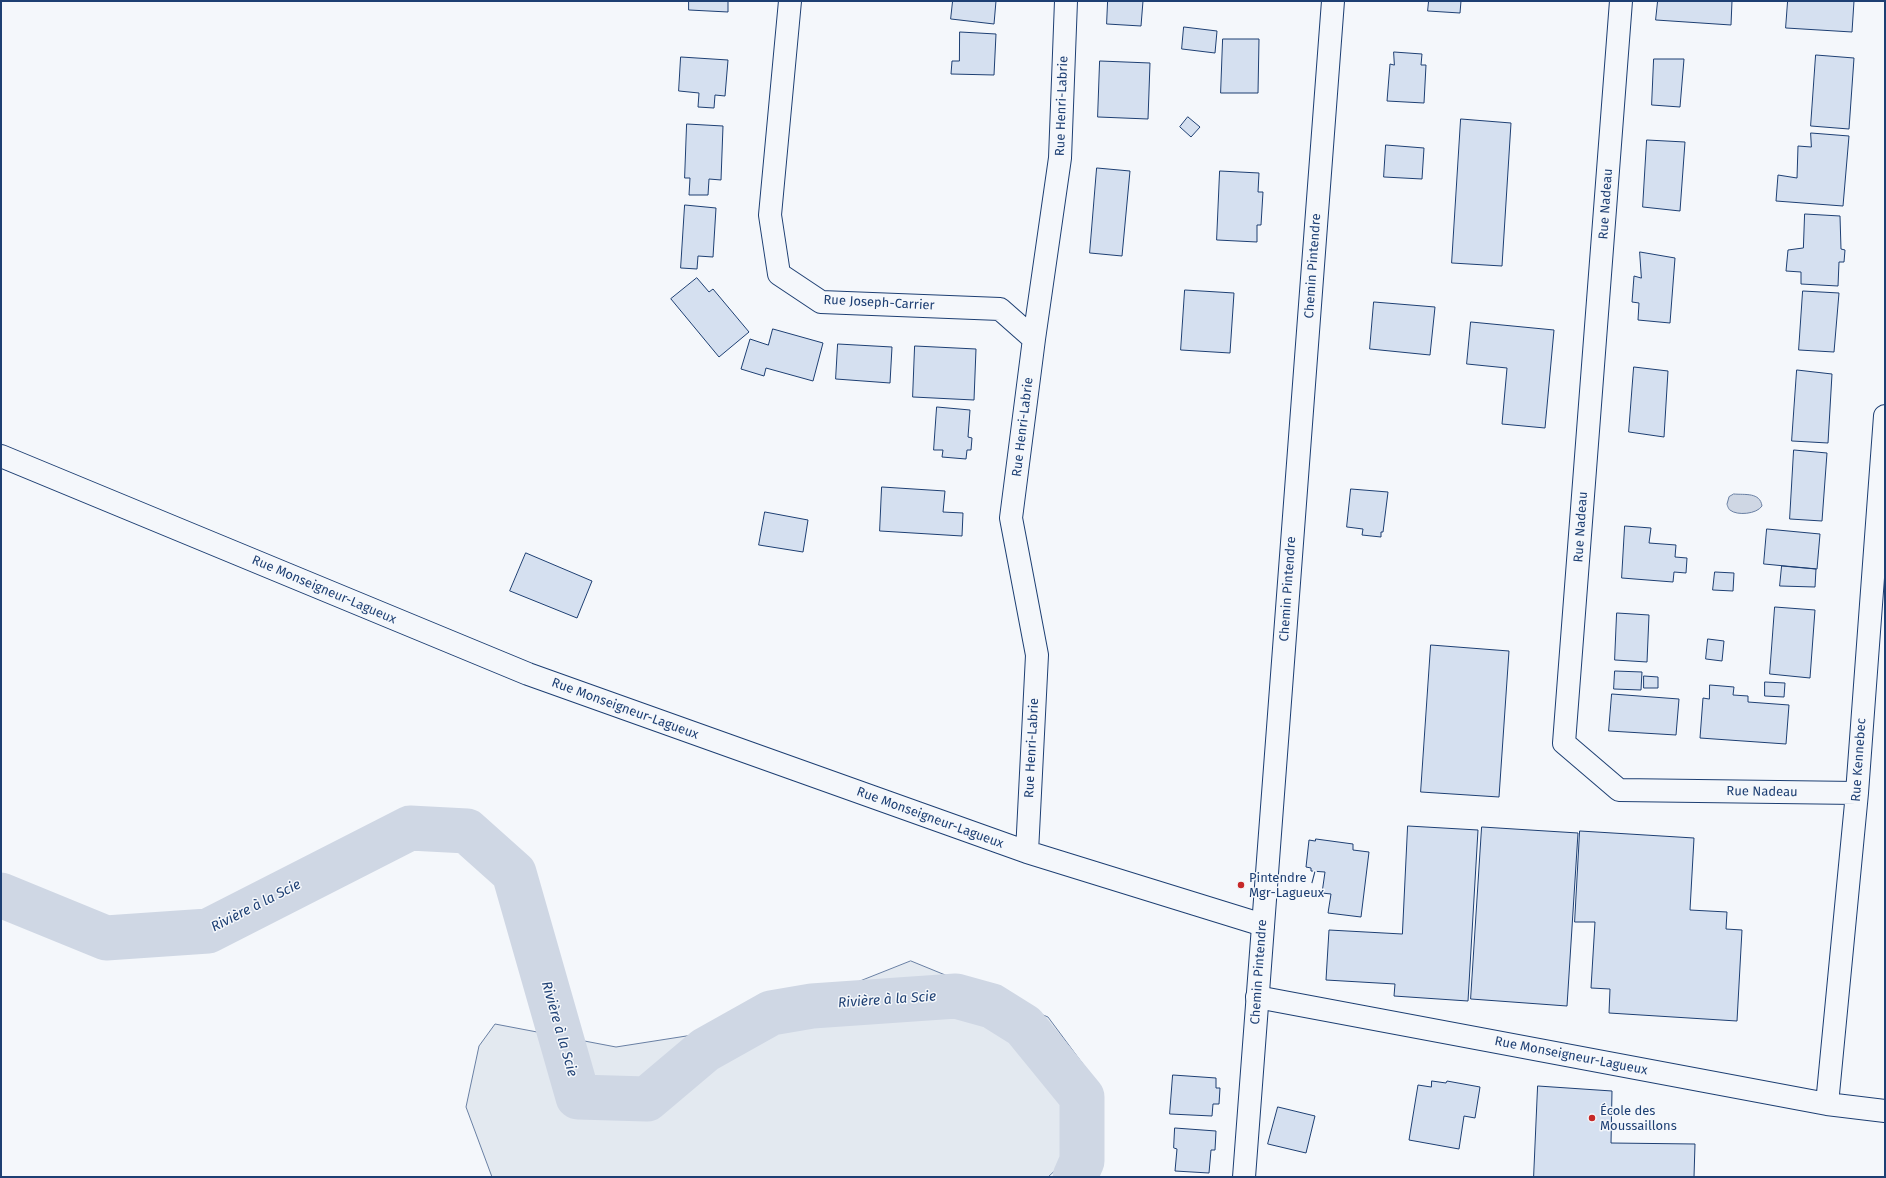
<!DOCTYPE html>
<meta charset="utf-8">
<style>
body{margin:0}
#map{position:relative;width:1886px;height:1178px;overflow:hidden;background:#f4f7fb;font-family:"Fira Sans",sans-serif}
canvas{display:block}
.frame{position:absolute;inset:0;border:2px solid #1d3f73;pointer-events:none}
</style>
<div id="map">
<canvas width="1886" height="1178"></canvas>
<div class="frame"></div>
</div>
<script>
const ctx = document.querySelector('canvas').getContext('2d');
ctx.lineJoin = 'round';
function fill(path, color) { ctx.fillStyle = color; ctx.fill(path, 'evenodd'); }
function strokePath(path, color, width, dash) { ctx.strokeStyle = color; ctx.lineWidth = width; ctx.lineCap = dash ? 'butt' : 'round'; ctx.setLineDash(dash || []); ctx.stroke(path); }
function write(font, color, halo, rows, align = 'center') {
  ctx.font = font + ' "Fira Sans",sans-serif'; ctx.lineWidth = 3; ctx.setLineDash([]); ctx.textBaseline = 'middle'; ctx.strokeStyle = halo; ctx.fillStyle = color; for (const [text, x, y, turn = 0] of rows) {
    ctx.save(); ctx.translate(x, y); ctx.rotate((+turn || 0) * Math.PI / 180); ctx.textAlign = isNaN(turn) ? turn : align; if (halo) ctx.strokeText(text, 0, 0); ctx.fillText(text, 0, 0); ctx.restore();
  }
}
const green = new Path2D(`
 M 911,961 L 1048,1017 L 1097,1083 L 1099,1130 L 1048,1177 L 492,1177 L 466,1107 L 479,1046 L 495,1024 L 616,1047 L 744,1027 Z`);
fill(green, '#e3e9f0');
strokePath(green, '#687fa3', 1);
const water = new Path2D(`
 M 1734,494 C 1745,495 1760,492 1762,506 C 1757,514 1737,516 1730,510 C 1729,510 1727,505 1727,504 L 1729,497 Z`);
fill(water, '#cfd7e4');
strokePath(water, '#687fa3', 1);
strokePath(new Path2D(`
 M 1,895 L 106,938 L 208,931 L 410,828 L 467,831 L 514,873 L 578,1097 L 647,1099 L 705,1050 L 771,1013 L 812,1006 L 956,996 L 992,1006 L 1024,1026 L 1082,1097 L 1082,1161 L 1075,1177`), '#cfd7e4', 45);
const building = new Path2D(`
 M 689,1 L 728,1 L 728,12 L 689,10 Z
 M 953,1 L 996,1 L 994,24 L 951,19 Z
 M 1108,1 L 1143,1 L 1141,26 L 1107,24 Z
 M 1429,1 L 1461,1 L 1460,13 L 1428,11 Z
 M 1658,1 L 1732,1 L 1731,25 L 1656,20 Z
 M 1788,1 L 1854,1 L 1852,32 L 1786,28 Z
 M 1184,27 L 1217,31 L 1215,53 L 1182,49 Z
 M 960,32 L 996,34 L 994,75 L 951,74 L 952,61 L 959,61 Z
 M 1223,39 L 1259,39 L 1258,93 L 1221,93 Z
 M 1394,52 L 1422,54 L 1421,65 L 1426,65 L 1424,103 L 1387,101 L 1390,64 L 1394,65 Z
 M 1816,55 L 1854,58 L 1849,129 L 1811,126 Z
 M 681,57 L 728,60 L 725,96 L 715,95 L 714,108 L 698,107 L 699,93 L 679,91 Z
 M 1654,59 L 1684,59 L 1680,107 L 1652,105 Z
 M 1100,61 L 1150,63 L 1148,119 L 1098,117 Z
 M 1188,117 L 1200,127 L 1191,137 L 1180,127 Z
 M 1461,119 L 1511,123 L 1502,266 L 1452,263 Z
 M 687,124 L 723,126 L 721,180 L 709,179 L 708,195 L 689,195 L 690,178 L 685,178 Z
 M 1811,133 L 1849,136 L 1843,206 L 1776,201 L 1778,175 L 1797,178 L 1798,146 L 1811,147 Z
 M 1647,140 L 1685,142 L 1680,211 L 1643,207 Z
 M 1386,145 L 1424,148 L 1422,179 L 1384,177 Z
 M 1097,168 L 1130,171 L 1122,256 L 1090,253 Z
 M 1220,171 L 1259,173 L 1258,192 L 1263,192 L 1261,225 L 1257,225 L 1257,242 L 1217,240 Z
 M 685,205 L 716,208 L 713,257 L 698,256 L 697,269 L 681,268 Z
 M 1805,214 L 1840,216 L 1841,249 L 1845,250 L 1844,262 L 1839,262 L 1838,286 L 1801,284 L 1801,272 L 1786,271 L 1788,250 L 1803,248 Z
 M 1640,252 L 1675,258 L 1670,323 L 1638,320 L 1639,303 L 1632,302 L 1634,276 L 1641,278 Z
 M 697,278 L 709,292 L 713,289 L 749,332 L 719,357 L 671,299 Z
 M 1185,290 L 1234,293 L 1230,353 L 1181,350 Z
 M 1803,291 L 1839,293 L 1834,352 L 1799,350 Z
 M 1374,302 L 1435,307 L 1430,355 L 1370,349 Z
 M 1471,322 L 1554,330 L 1545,428 L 1502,424 L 1507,368 L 1467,364 Z
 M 773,329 L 823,343 L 813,381 L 766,368 L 764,376 L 741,369 L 750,339 L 768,345 Z
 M 838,344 L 892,347 L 890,383 L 836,379 Z
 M 915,346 L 976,349 L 974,400 L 913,397 Z
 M 1634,367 L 1668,371 L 1664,437 L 1629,432 Z
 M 1797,370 L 1832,374 L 1828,443 L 1792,441 Z
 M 937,407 L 970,410 L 968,437 L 972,438 L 971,450 L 967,450 L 966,459 L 942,457 L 943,450 L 934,450 Z
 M 1794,450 L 1827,453 L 1822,521 L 1790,519 Z
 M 882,487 L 945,491 L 943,512 L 963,513 L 962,536 L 880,531 Z
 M 1351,489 L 1388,492 L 1383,532 L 1381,532 L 1381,537 L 1362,535 L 1363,529 L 1347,527 Z
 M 765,512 L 808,520 L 803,552 L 759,545 Z
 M 1625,526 L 1651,528 L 1649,543 L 1676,545 L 1675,557 L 1687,558 L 1686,573 L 1674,572 L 1673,582 L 1622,578 Z
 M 1767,529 L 1820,534 L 1817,569 L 1764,564 Z
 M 526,553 L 592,581 L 577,618 L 510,591 Z
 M 1782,566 L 1816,569 L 1815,587 L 1780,586 Z
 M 1715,572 L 1734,573 L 1733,591 L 1713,590 Z
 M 1775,607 L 1815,610 L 1810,678 L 1770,674 Z
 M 1617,613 L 1649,615 L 1647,662 L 1615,660 Z
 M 1708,639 L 1724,641 L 1722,661 L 1706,659 Z
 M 1431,645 L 1509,651 L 1499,797 L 1421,792 Z
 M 1615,671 L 1642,672 L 1641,690 L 1614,689 Z
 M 1644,676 L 1658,677 L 1658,688 L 1644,688 Z
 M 1765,682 L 1785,683 L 1784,697 L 1765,696 Z
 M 1710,685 L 1734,687 L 1733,695 L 1748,696 L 1748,702 L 1789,705 L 1786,744 L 1700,738 L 1703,698 L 1709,699 Z
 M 1612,694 L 1679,699 L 1676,735 L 1609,731 Z
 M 1408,826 L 1478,830 L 1468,1001 L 1394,996 L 1395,984 L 1326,980 L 1329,930 L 1402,934 Z
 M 1482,827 L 1578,833 L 1567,1006 L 1471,999 Z
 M 1580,831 L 1694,838 L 1690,910 L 1727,912 L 1726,929 L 1742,930 L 1737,1021 L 1609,1013 L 1610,989 L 1591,988 L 1595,922 L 1575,922 Z
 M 1316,839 L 1353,844 L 1353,850 L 1369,852 L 1361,917 L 1328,913 L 1331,894 L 1322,893 L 1325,872 L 1311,871 L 1311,868 L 1306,867 L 1309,840 L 1315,841 Z
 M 1173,1075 L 1216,1078 L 1216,1088 L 1220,1088 L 1219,1104 L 1213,1104 L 1212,1116 L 1170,1114 Z
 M 1432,1081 L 1446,1083 L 1447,1081 L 1480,1087 L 1475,1118 L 1464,1116 L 1459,1149 L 1409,1140 L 1418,1085 L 1431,1087 Z
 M 1538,1086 L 1612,1091 L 1611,1143 L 1695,1144 L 1694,1177 L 1534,1177 Z
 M 1278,1107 L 1315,1116 L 1306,1153 L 1268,1144 Z
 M 1175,1128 L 1216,1131 L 1215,1150 L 1211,1150 L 1209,1173 L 1175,1171 L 1177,1149 L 1174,1148 Z`);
fill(building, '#d5e0f0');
strokePath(building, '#1d3f73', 1);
const minor = new Path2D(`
 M 790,1 L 770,215 L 779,274 L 821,302 L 1000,309 L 1034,339
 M 1621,1 L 1564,743 L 1619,790 L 1857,793
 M 1,456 L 528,674 L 1027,852 L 1263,925
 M 1027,852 L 1037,655 L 1011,518 L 1034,339 L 1060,158 L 1066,1
 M 1257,997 L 1827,1104 L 1885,1111
 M 1827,1104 L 1857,793 L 1885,416`);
const tertiary = new Path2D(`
 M 1244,1177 L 1333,1`);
strokePath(minor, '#1d3f73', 24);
strokePath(tertiary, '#1d3f73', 24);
strokePath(minor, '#f4f7fb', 22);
strokePath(tertiary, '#f4f7fb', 22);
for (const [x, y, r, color] of [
 [1241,885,4,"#c62828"],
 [1592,1118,4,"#c62828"]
]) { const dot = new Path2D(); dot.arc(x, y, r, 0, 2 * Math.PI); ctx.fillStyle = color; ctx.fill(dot); strokePath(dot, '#f4f7fb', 1.5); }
write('13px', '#1d3f73', '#f4f7fb', [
 ["Rue Henri-Labrie",1062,106,-88],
 ["Rue Nadeau",1606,204,-86],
 ["Chemin Pintendre",1313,266,-86],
 ["Rue Joseph-Carrier",879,303,3],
 ["Rue Henri-Labrie",1023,427,-83],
 ["Rue Nadeau",1581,527,-86],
 ["Chemin Pintendre",1288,589,-86],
 ["Rue Monseigneur-Lagueux",324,590,23],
 ["Rue Monseigneur-Lagueux",625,709,20],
 ["Rue Henri-Labrie",1032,748,-87],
 ["Rue Kennebec",1859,760,-86],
 ["Rue Nadeau",1762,792,1],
 ["Rue Monseigneur-Lagueux",930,818,20],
 ["Chemin Pintendre",1259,972,-86],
 ["Rue Monseigneur-Lagueux",1571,1056,11]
]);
write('13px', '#1d3f73', '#f4f7fb', [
 ["Pintendre /",1249,878],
 ["Mgr-Lagueux",1249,893],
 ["École des",1600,1111],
 ["Moussaillons",1600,1126]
], 'left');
write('italic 14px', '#1d3f73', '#f4f7fb', [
 ["Rivière à la Scie",256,906,-27],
 ["Rivière à la Scie",887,1000,-4],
 ["Rivière à la Scie",559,1029,74]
]);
</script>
